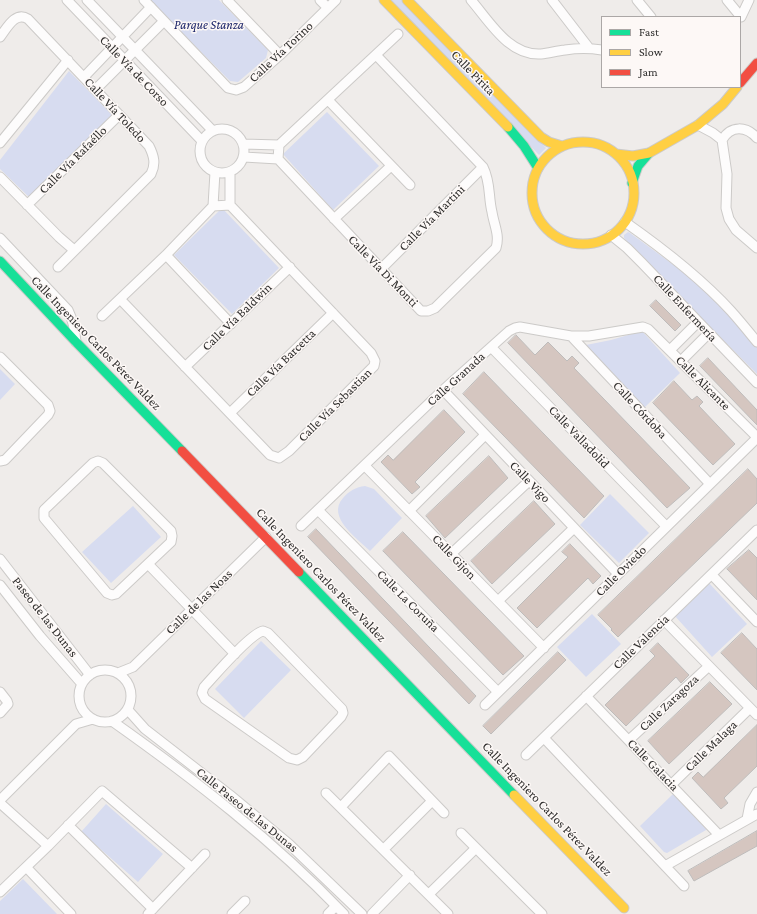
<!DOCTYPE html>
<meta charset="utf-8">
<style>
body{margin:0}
#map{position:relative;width:757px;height:914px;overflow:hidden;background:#efecea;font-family:"Crimson Pro",serif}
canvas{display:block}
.legend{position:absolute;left:601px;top:16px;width:140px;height:72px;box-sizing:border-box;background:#fdf8f6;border:1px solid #aba7a6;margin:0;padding:5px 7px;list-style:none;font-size:12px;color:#2f2e2d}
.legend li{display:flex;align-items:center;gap:8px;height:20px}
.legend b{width:20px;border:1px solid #aba7a6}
</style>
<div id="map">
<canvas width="757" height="914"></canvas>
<ul class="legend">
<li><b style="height:5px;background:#16e098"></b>Fast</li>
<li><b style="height:5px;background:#ffcf43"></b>Slow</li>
<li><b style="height:5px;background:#f24e42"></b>Jam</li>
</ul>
</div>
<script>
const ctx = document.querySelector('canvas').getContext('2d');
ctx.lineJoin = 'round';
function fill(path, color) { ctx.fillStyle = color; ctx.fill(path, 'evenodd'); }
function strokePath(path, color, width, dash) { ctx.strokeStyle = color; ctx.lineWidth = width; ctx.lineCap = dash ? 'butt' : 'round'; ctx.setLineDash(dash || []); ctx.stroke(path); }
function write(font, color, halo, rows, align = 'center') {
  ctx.font = font + ' "Crimson Pro",serif'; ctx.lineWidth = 3; ctx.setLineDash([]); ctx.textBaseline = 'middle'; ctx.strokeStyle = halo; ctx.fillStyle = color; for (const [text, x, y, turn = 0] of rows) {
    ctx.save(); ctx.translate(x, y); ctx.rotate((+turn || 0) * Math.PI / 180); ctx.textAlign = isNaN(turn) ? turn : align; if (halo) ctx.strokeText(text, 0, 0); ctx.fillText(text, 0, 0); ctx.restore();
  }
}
fill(new Path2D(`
 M 149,0 L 219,0 L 268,50 L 266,58 L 238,82 L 230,81 Z
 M 389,0 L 403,0 L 474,72 L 546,148 L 539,155 Z
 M 69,71 L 113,116 L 30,198 L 0,169 L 0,160 Z
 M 327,112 L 379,166 L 333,210 L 283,154 Z
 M 222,208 L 279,268 L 232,314 L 174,255 Z
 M 628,232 L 630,233 L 686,274 L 723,308 L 757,344 L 757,374 L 644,261 L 624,238 L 624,235 Z
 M 642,331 L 680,373 L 644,408 L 586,345 L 611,340 Z
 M 0,369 L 15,384 L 0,400 Z
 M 365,486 L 374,489 L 402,518 L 370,551 C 357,538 326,517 343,498 C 349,491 356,487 365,486 Z
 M 610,494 L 649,533 L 619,563 L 580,525 Z
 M 133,506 L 161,537 L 111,583 L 82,552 Z
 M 709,583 L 747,624 L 712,657 L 674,615 Z
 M 592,614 L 621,644 L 586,677 L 557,647 Z
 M 261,641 L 291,670 L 244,718 L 215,689 Z
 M 673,794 L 706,829 L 706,830 L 667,853 L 664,852 L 640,826 Z
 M 106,804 L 163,854 L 138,882 L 81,832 Z
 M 23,879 L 57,914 L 0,914 L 0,901 Z`), '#d7dcf0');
const building = new Path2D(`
 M 656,300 L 681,325 L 675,331 L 650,306 Z
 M 516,335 L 535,355 L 548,342 L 567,361 L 572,356 L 579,363 L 574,368 L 690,488 L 667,508 L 508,343 Z
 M 708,358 L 757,410 L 757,425 L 700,366 Z
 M 484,372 L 604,496 L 584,518 L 463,394 Z
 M 674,381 L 692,400 L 697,396 L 703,402 L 699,406 L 735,444 L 713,465 L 653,403 Z
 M 444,410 L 465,432 L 415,482 L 420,487 L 412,494 L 381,462 L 388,455 L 393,460 Z
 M 489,456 L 508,478 L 445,538 L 426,516 Z
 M 748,469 L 757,479 L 757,503 L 618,637 L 611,630 L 612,629 L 598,615 Z
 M 534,501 L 555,524 L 492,584 L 471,561 Z
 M 316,529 L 476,696 L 469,704 L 308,537 Z
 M 403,532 L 524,656 L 503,675 L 383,551 Z
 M 570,544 L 601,576 L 593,584 L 588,578 L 537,628 L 517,608 L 568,557 L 562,552 Z
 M 749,550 L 757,558 L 757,600 L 727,569 Z
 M 742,633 L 757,649 L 757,690 L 721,653 Z
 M 658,643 L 689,675 L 681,683 L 676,677 L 626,726 L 605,705 L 655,656 L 650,651 Z
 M 558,652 L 566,660 L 491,734 L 483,726 Z
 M 710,682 L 732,704 L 669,764 L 648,741 Z
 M 757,725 L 757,766 L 724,798 L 728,803 L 721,809 L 692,778 L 698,772 L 703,777 Z
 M 757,831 L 757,846 L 694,881 L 688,871 Z`);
fill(building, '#d5c6c0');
strokePath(building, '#bebcbb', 1);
const street = new Path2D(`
 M 67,0 L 202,141
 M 87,0 L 213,131
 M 144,0 L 228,88 L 236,90 L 244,87 L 280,55 L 336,0
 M 227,0 L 280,55
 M 320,0 L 328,8
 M 471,0 C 490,22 509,56 541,54 C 549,53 557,51 565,50 C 577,48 590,48 602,50
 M 552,0 L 589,48
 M 637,0 L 651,17
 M 727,0 L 741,17 L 749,0
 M 0,37 C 7,28 15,11 28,19 L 149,146 C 154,156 156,164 151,174 L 58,267
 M 376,55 L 483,167 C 491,183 488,196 492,212 C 494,225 500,235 496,248 L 435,308 L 428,311 L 421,311 L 278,159 L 279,145 L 398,34
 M 84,77 L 151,7
 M 96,89 L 164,21
 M 328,100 L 410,185
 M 698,125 L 713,133 L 722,140
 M200 151a22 22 0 1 1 44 0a22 22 0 1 1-44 0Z
 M 757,138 C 746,126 731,125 722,140 L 727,174 L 726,208 L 729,219 L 736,230 L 757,248
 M 0,143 L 68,60
 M 243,144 L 279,145
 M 244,157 L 278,159
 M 0,177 L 59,237 L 74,250
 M 27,205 L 119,115
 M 230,205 L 230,172
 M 213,206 L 215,172
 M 334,219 L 391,166
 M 625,222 C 662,248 700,277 731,311 C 740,321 748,331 757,342
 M 611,235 L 627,248 L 642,263 L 757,383
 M 0,238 L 68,310 C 73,320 75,329 76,342
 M 166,255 L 231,324
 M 381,269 L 483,167
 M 102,316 L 166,255 L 213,206 L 230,205 L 371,353 L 375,361 L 374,366 L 289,451 L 279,458 L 270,455 L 120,299
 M 571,336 L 710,484
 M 492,348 L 666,526
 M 670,350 L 698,322
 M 0,357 L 48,405 L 50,411 L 48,415 L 5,460 L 0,461
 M 681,361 L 709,333
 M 185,367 L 290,267
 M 443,390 L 618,574
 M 230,413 L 333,313
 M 98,461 L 103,463 L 171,531 L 172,536 L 171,542 L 116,594 L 112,595 L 107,593 L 44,518 L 44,510 L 93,463 Z
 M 365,466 L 544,648
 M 318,510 L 498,692
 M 409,511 L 485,435
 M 301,526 L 443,390 L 509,331 L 515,328 L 520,327 L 571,336 L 589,336 L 643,327 L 648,329 L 757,437
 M 451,554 L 529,481
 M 0,559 L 90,675
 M 148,564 L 235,654
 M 712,575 L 757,622
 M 0,585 L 40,636 L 82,684
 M 498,601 L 574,528
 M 664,620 L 757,715
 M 263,631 L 268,633 L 342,709 L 343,713 L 341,717 L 303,757 L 297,760 L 289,758 L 205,699 L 202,693 L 204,687 C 215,675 250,634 263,631 Z
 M79 696a26 26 0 1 1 52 0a26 26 0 1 1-52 0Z
 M 118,673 L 133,667 L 266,537
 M 0,692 L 7,701 L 8,704 L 0,713
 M 586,696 L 719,835
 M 485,705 L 757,438
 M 128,710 L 145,729 L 230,795 L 289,844 L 362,914
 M 112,721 C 194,779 274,841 344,914
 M 544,738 L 684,886
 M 629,740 L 709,666
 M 526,755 L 757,530
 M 671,785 L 750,708
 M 326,793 L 448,914
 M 0,800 L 76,724 L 93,719
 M 0,803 L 48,846
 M 341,807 L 389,756 L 444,813
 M 747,819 L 750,804 L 757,792
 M 68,825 L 153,909
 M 461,833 L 542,914
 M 384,849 L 432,801
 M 665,866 L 757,814
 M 26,867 L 71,914
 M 0,892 L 48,846 L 102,791 L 192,868
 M 429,894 L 476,848
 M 148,914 L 205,854
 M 232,914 L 245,901
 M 328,914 L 336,906
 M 372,914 L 410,875`);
const fast = new Path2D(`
 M 508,127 L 524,146 L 538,168
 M 632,183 L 638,166 L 649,153
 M 0,261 L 76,342 L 182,451
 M 299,572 L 514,795`);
const slow = new Path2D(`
 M 384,0 L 508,127
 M 407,0 L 541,137 L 549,142 L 562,146
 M532 193a51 51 0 1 1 102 0a51 51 0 1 1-102 0Z
 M 616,154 L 633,156 L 649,153 L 698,125 L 723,104 L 737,87
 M 514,795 L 624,908`);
const jam = new Path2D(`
 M 740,83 L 757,63
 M 182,451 L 299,572`);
strokePath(street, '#cccac8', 11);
strokePath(fast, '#cccac8', 11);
strokePath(slow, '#cccac8', 11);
strokePath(jam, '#cccac8', 11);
strokePath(street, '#fdfcfc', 9);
strokePath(fast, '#16e098', 9);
strokePath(slow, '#ffcf43', 9);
strokePath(jam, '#f24e42', 9);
write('italic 13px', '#1a2368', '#fdf8f6', [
 ["Parque Stanza",209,25]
]);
write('13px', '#2f2e2d', '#fdf8f6', [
 ["Calle Vía Torino",281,52,-43],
 ["Calle Vía de Corso",134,71,46],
 ["Calle Pirita",473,73,46],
 ["Calle Vía Toledo",115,110,47],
 ["Calle Vía Rafaéllo",73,160,-45],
 ["Calle Vía Martini",432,218,-45],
 ["Calle Vía Di Monti",383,271,46],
 ["Calle Enfermería",685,308,47],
 ["Calle Vía Baldwin",237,317,-44],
 ["Calle Ingeniero Carlos Pérez Valdez",96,343,46],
 ["Calle Vía Barcetta",281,363,-44],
 ["Calle Granada",456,379,-42],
 ["Calle Alicante",703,383,45],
 ["Calle Vía Sebastian",335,405,-45],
 ["Calle Córdoba",640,410,47],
 ["Calle Valladolid",579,437,46],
 ["Calle Vigo",530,482,46],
 ["Calle Gijon",454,557,46],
 ["Calle Oviedo",621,571,-45],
 ["Calle Ingeniero Carlos Pérez Valdez",321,575,46],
 ["Calle La Coruña",408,601,45],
 ["Calle de las Noas",199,602,-44],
 ["Paseo de las Dunas",45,617,52],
 ["Calle Valencia",641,642,-44],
 ["Calle Zaragoza",669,703,-43],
 ["Calle Malaga",711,746,-44],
 ["Calle Galacia",653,765,46],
 ["Calle Ingeniero Carlos Pérez Valdez",547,809,46],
 ["Calle Paseo de las Dunas",247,810,39]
]);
</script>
